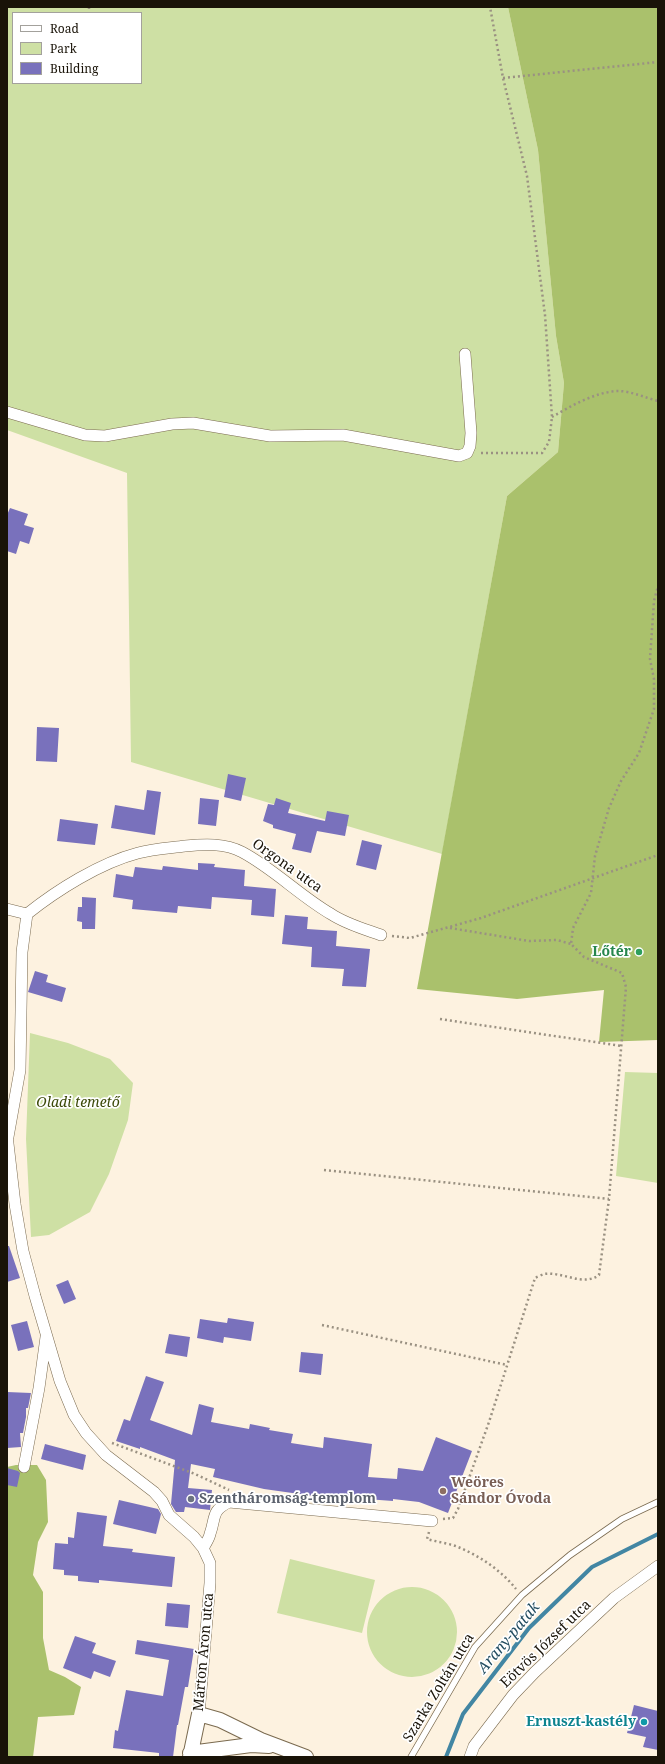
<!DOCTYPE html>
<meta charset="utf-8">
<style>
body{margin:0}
#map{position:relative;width:665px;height:1764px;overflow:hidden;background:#fdf2e0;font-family:"Noto Serif",serif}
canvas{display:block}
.frame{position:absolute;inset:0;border:8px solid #191308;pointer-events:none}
.legend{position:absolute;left:12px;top:12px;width:130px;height:72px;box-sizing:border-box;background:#fff;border:1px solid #a3a19c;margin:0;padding:5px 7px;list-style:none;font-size:12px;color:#191308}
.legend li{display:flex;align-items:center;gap:8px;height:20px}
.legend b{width:20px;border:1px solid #a3a19c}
</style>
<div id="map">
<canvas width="665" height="1764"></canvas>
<div class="frame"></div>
<ul class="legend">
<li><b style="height:5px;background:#fff"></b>Road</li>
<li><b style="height:11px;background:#cee0a4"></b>Park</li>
<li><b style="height:11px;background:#7971bc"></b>Building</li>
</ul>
</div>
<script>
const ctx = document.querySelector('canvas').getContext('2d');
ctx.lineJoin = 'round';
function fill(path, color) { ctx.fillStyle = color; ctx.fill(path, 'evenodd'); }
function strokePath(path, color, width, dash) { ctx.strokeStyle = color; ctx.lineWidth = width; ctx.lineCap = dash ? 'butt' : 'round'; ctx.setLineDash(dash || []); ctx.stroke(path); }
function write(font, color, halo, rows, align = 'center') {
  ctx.font = font + ' "Noto Serif",serif'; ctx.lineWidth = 3.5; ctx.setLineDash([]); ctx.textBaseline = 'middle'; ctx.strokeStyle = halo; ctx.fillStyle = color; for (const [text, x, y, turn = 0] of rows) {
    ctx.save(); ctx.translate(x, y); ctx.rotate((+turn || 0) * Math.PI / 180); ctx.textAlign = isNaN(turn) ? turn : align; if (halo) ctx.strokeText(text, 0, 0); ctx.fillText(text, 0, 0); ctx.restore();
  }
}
fill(new Path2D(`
 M 7,7 L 508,7 L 538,150 L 556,336 L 564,383 L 558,452 L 507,496 L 442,854 L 131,762 L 127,473 L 7,430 ZM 13,13 L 141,13 L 141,83 L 13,83 Z
 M 30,1033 L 68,1043 L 110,1059 L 133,1083 L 128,1120 L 109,1174 L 90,1212 L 49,1235 L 31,1237 L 26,1139 Z
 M 625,1072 L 658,1073 L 658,1183 L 616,1176 Z
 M 290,1559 L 375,1580 L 362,1633 L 277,1613 Z
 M367 1632a45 45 0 1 1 90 0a45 45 0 1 1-90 0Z`), '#cee0a4');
fill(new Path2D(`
 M 508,7 L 658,7 L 658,1040 L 599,1042 L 604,990 L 517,999 L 417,989 L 507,496 L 558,452 L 564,383 L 556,336 L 538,150 Z
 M 16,1465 L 37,1465 L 46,1480 L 48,1522 L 38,1542 L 33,1575 L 43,1592 L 43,1638 L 49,1670 L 65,1677 L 81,1687 L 74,1715 L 38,1717 L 33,1757 L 7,1757 L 7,1467 Z`), '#aac16c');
strokePath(new Path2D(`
 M 446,1757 L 463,1714 L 529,1628 L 592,1567 L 658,1534`), '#4286a3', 4);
fill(new Path2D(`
 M 10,508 L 28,514 L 24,525 L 34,528 L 29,544 L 20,541 L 16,554 L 7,551 L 7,515 Z
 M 37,727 L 59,728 L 57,762 L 36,761 Z
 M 228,774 L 246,778 L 241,801 L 224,797 Z
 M 147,790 L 161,792 L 155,835 L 111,828 L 115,805 L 144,810 Z
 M 200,798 L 219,800 L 216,826 L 198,824 Z
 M 276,798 L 291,803 L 288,813 L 325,821 L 327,811 L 349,815 L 345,836 L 317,831 L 311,853 L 292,849 L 296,834 L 273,828 L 273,825 L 263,821 L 268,804 L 274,805 Z
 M 60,819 L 98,824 L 95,845 L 57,841 Z
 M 362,840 L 382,845 L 376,870 L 356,865 Z
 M 198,863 L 215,864 L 214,867 L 245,870 L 244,886 L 276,889 L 274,917 L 251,915 L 252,900 L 212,897 L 211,909 L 178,906 L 177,913 L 132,909 L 133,900 L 113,897 L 116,874 L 133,877 L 135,867 L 162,870 L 163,866 L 198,870 Z
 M 82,897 L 96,898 L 95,929 L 82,929 L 82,922 L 77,921 L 78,907 L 82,907 Z
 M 285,915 L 308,917 L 307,929 L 337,931 L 336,946 L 370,949 L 366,987 L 342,986 L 344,969 L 311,967 L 312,947 L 282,944 Z
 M 35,971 L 48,975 L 46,982 L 66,988 L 62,1002 L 28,992 Z
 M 7,1246 L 9,1246 L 20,1278 L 7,1282 Z
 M 68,1280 L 76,1299 L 64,1304 L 56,1285 Z
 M 228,1318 L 254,1322 L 251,1341 L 224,1337 L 223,1343 L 197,1338 L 200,1319 L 227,1323 Z
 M 27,1321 L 34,1347 L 18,1351 L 11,1325 Z
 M 169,1334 L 190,1337 L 187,1357 L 165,1353 Z
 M 301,1352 L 323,1354 L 321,1375 L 299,1372 Z
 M 146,1376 L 164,1382 L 150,1420 L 192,1435 L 199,1404 L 214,1408 L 211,1422 L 249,1429 L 250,1424 L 270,1428 L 269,1430 L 293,1434 L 291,1443 L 323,1448 L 324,1437 L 372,1444 L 368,1477 L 397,1479 L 398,1468 L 423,1471 L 436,1437 L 472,1451 L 448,1513 L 419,1502 L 393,1499 L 393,1501 L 366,1499 L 366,1500 L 335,1497 L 335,1499 L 264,1489 L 213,1477 L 215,1469 L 191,1464 L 188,1488 L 212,1490 L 210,1510 L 185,1507 L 184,1512 L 176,1512 L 171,1504 L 175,1460 L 140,1447 L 140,1449 L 116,1441 L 124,1419 L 130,1421 Z
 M 7,1392 L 31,1393 L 28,1408 L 26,1408 L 26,1417 L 23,1433 L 20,1433 L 21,1447 L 7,1448 Z
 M 45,1444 L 86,1455 L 83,1470 L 41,1459 Z
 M 7,1468 L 18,1471 L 20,1473 L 17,1487 L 7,1485 Z
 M 119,1500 L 158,1509 L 161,1514 L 156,1534 L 113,1524 Z
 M 77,1512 L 107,1516 L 103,1546 L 133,1549 L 132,1552 L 175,1557 L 172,1587 L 99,1580 L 99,1583 L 78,1581 L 78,1576 L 64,1575 L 64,1570 L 53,1569 L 55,1543 L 68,1544 L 68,1537 L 74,1538 Z
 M 167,1603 L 190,1605 L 188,1628 L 165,1626 Z
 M 75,1636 L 96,1643 L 92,1653 L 116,1661 L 110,1677 L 94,1671 L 91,1679 L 63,1668 Z
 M 137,1640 L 194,1649 L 188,1687 L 185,1687 L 178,1725 L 177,1725 L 173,1757 L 159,1756 L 159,1753 L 113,1748 L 115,1730 L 118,1731 L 126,1690 L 163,1696 L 169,1660 L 135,1654 Z
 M 634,1705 L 658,1711 L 658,1750 L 643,1747 L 646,1737 L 627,1733 Z`), '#7971bc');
const service = new Path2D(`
 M 411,1757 L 475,1647 L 522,1595 L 570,1555 L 622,1519 L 658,1502`);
const minor = new Path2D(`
 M 7,412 L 85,435 L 105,436 L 172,424 L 193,423 L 270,436 L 343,435 L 459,456 L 467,453 L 470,446 L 471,433 L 465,354
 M 7,909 L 27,914
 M 7,1135 L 15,1204 L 23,1251 L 35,1296 L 60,1381 L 74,1415 L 86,1433 L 106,1455 L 154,1492 L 162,1501 L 169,1515 L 194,1537 L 203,1548 L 210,1563 L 210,1583 L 199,1714
 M 8,1137 L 20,1070 L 22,952 L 27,914 C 57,890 100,863 138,853 C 153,849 170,848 185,846 C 204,844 225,843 242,852 C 274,869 300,896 331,914 C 346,924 364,929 381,935
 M 24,1467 L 39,1388 L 46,1337
 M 203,1548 C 206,1543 209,1539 210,1534 C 216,1517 211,1511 229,1502 L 432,1521
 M 470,1757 L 474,1746 L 513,1695 L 535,1672 L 614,1598 L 658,1566`);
const tertiary = new Path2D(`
 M 190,1753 L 251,1745 L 269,1746
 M 190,1757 L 199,1714 L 220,1720 L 261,1740 L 306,1757`);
strokePath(service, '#7a6a4f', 7);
strokePath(minor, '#7a6a4f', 12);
strokePath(tertiary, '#7a6a4f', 16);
strokePath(new Path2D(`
 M 89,7 L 89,13
 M 503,78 L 658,62
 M 552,417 C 571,406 595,392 618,391 C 631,391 646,398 658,401
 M 481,453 L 542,453 L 549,442 L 552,417 L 545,315 L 527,176 L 503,78 L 490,7
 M 450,928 L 529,941 L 557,940 L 571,944
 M 392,936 L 410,938 L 481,918 L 658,855
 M 440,1019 L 622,1046
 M 324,1170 L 609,1199
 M 322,1325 L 507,1365
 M 112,1443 L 195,1474 L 229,1490
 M 443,1519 L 453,1518 L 458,1509 L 489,1422 L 535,1278 C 537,1277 541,1275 544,1274 C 562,1271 583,1287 599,1275 L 609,1199 L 626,987 L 622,973 L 584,957 L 571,944 L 573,928 L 591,893 L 595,856 L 609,808 L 621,781 L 639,753 L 654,709 L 654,679 L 650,659 L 654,601 L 658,586
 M 429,1532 L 427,1539 C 437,1542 448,1543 458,1547 C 480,1556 502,1571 516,1589`), '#9a9182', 2.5, [2, 3]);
strokePath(service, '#fff', 5.5);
strokePath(minor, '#fff', 11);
strokePath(tertiary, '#fff', 14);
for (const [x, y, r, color] of [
 [639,952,4,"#2e9e5b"],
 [443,1491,4,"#8d6e63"],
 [191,1499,4,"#6b7280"],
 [644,1722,4,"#0f9aa8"]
]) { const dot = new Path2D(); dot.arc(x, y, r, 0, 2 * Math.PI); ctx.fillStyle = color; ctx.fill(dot); strokePath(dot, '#fff', 1.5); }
write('14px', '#191308', '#fff', [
 ["Orgona utca",287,866,35],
 ["Eötvös József utca",546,1644,-44],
 ["Márton Áron utca",204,1652,-85],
 ["Szarka Zoltán utca",439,1688,-59]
]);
write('bold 14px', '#27864d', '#fff', [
 ["Lőtér",631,952]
], 'right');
write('italic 14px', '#3c4a09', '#fff', [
 ["Oladi temető",78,1103]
]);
write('bold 14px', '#785e54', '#fff', [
 ["Weöres",451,1483],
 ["Sándor Óvoda",451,1499]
], 'left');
write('bold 14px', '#5b616d', '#fff', [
 ["Szentháromság-templom",199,1499]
], 'left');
write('bold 14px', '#0d838f', '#fff', [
 ["Ernuszt-kastély",636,1722]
], 'right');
write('italic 15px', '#234d61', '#fff', [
 ["Arany-patak",509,1638,-50]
]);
</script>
